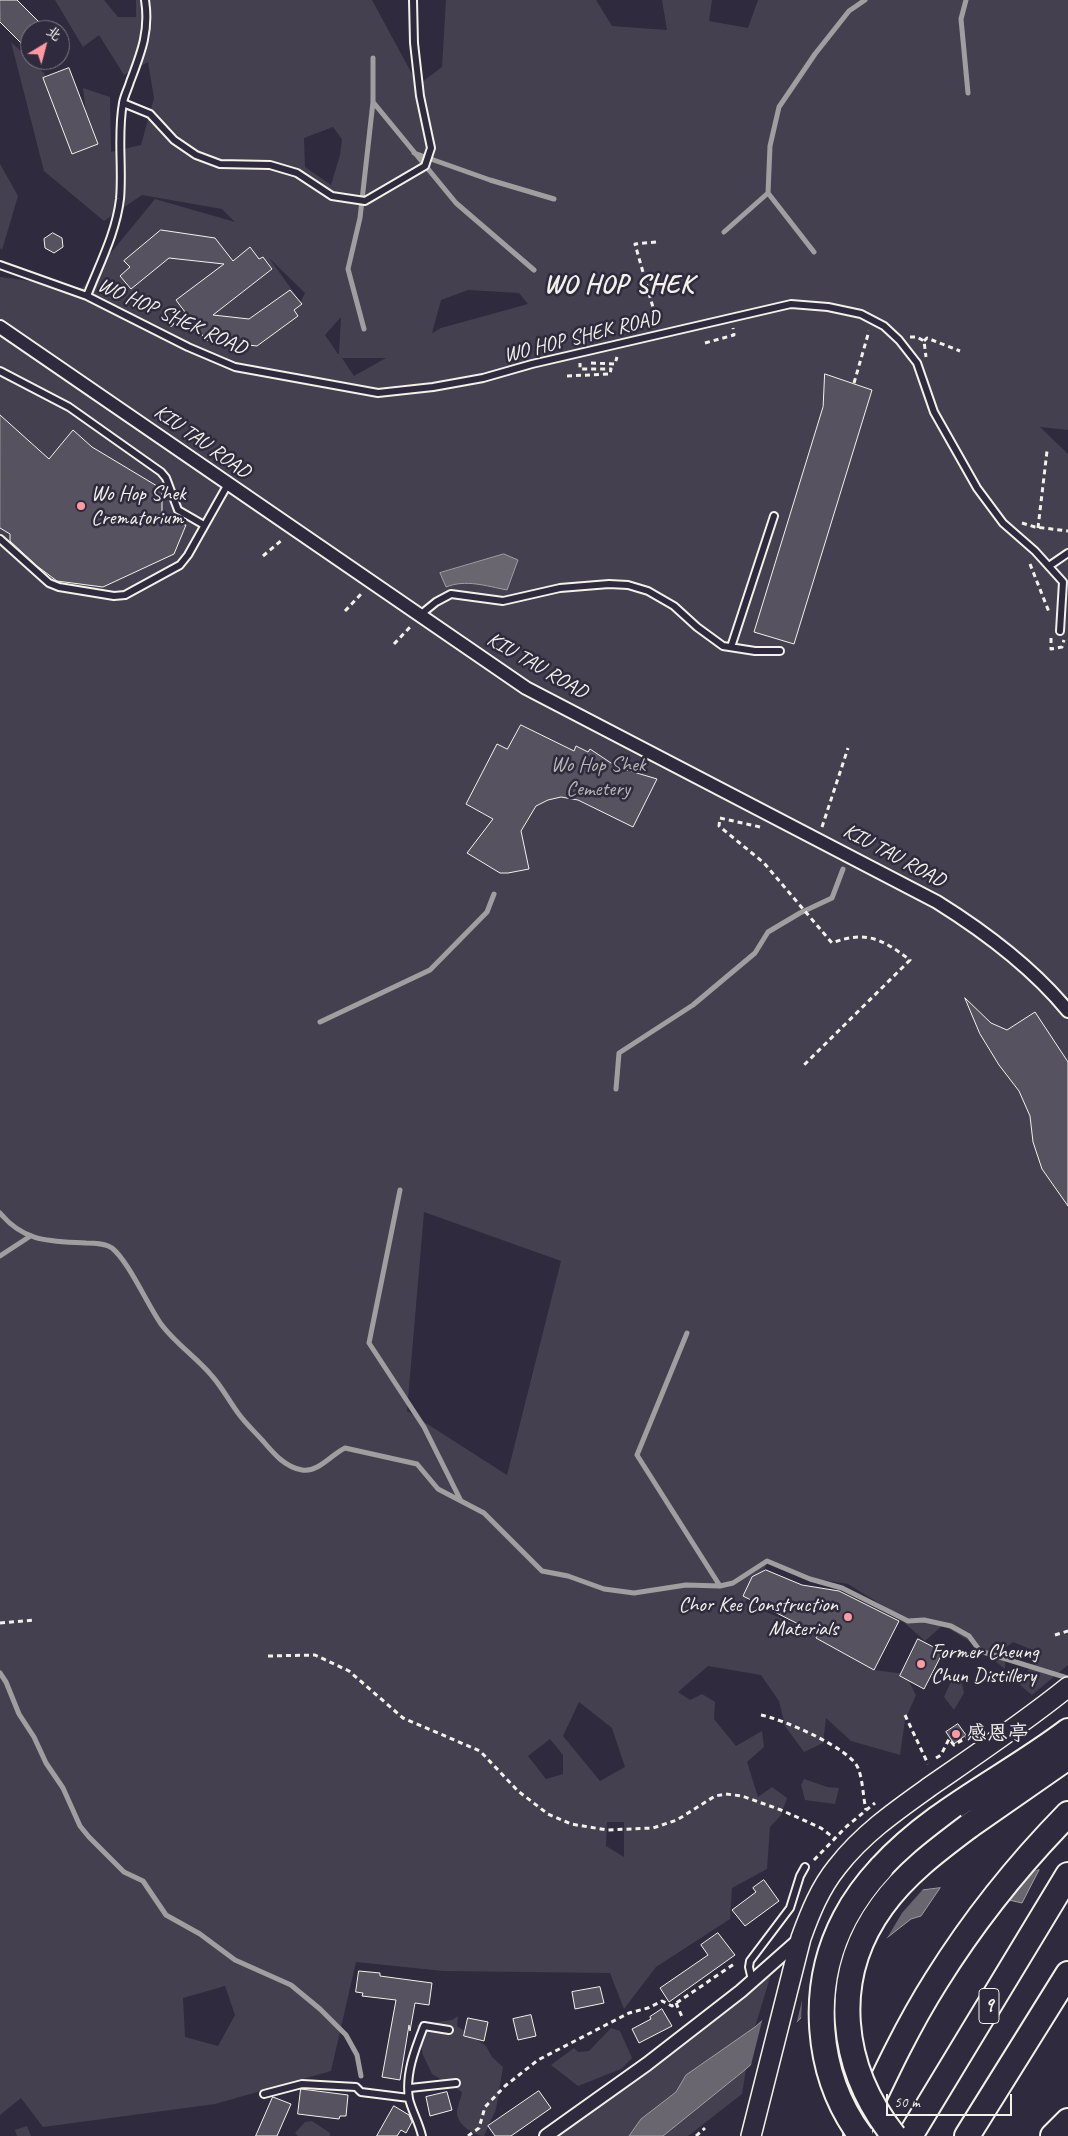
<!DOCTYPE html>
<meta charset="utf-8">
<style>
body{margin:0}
#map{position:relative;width:1068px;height:2136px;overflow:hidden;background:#2f2a3d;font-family:Caveat,"LXGW WenKai TC",sans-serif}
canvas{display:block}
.north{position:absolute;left:20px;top:20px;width:50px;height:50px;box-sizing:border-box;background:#2f2a3d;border:1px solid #7e7a81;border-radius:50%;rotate:37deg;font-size:14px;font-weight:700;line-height:20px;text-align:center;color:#f4f1e8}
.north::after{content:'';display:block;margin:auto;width:18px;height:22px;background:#ff9aa2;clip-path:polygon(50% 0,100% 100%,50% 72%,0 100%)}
.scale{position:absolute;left:886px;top:2094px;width:126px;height:22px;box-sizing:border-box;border:2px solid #f4f1e8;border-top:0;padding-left:6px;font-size:15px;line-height:18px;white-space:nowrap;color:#f4f1e8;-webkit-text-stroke:4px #2f2a3d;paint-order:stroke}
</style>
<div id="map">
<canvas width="1068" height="2136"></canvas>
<div class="north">北</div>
<div class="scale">50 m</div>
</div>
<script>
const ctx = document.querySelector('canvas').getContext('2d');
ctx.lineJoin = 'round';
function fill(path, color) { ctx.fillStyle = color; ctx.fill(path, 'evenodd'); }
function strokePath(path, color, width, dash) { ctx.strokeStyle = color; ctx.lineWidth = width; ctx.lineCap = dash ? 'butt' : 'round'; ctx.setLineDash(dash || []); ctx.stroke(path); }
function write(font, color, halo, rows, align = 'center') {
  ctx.font = font + ' Caveat,"LXGW WenKai TC",sans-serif'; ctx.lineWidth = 5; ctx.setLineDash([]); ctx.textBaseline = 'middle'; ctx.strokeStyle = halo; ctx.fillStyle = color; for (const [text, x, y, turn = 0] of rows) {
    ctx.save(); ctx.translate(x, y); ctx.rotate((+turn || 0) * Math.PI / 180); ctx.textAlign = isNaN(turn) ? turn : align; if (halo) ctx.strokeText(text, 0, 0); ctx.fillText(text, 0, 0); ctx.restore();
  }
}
fill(new Path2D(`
 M 55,0 L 104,0 L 118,17 L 136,17 L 136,0 L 372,0 L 418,85 L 442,67 L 446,0 L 596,0 L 612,26 L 667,30 L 662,0 L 712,0 L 709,21 L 748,28 L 758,0 L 1068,0 L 1068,430 L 1040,427 L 1068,454 L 1068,1665 L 1032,1695 L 1020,1685 L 1038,1652 L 1013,1642 L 1005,1648 L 1005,1669 L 972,1643 L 943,1625 L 925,1641 L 890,1610 L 848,1584 L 812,1578 L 768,1562 L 745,1603 L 835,1641 L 874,1670 L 905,1674 L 916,1695 L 905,1720 L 900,1755 L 851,1741 L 826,1718 L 823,1743 L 804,1752 L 785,1726 L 779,1701 L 761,1675 L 708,1666 L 678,1692 L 690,1700 L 702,1694 L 715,1702 L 714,1719 L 736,1746 L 762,1731 L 764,1747 L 747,1762 L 758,1797 L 772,1787 L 787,1798 L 781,1815 L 770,1827 L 767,1869 L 732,1888 L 730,1919 L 656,1967 L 624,2009 L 610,1973 L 443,1971 L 356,1962 L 331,2071 L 215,2104 L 43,2127 L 21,2098 L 0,2115 L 0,277 L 82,288 L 155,199 L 235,222 L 222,209 L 142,195 L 104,221 L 44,171 L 11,42 L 44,73 L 64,128 L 89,140 L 83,88 L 110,97 L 111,152 L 141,145 L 154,98 L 148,62 L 124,75 L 99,35 L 83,47 ZM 333,127 L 342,139 L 340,155 L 331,185 L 305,167 L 304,138 ZM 269,258 L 305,293 L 301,301 L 300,301 ZM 468,290 L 519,293 L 528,304 L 441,328 L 432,333 L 441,300 ZM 341,317 L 339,354 L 338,354 L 325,335 ZM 342,358 L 386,358 L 354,376 ZM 424,1212 L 561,1261 L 507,1475 L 407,1411 ZM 579,1702 L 612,1728 L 625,1767 L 600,1781 L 563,1736 ZM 550,1739 L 563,1755 L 563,1774 L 546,1779 L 528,1756 ZM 607,1822 L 624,1822 L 624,1857 L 606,1846 ZM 225,1986 L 235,2015 L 218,2046 L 185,2037 L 183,1998 Z
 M 0,164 L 18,196 L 2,250 L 0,248 Z
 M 953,1677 L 961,1679 L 964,1693 L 954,1710 L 944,1697 Z
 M 804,1779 L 827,1787 L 839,1788 L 835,1804 L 805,1800 L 801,1785 Z
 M 771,1974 L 755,2027 L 686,2075 L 676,2092 L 641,2119 L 629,2136 L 560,2136 Z
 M 458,2016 L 457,2026 L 486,2046 L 492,2057 L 503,2067 L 496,2109 L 484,2136 C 474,2136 457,2124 457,2113 C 457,2107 461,2099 462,2092 L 432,2074 L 423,2055 L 417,2025 L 452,2020 Z
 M 611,2028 L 620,2031 L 632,2058 L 621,2069 L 578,2086 L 551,2065 L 574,2048 L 578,2052 L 589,2051 Z
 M 746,2069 L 742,2094 L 688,2136 L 659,2136 Z
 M 312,2121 L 330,2133 L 330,2136 L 298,2136 L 295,2133 L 305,2122 Z
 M 27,2126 L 31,2136 L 17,2136 L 15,2130 Z`), '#454050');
const water = new Path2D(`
 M 504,554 L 518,560 L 507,590 C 486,586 466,579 446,587 L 440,573 Z
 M 1039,1870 L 1022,1903 L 1009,1900 L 1027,1872 Z
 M 940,1888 L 921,1916 L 911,1919 L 888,1937 L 746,2069 L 663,2136 L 629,2136 L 641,2119 L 676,2092 L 686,2075 L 755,2027 L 908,1892 Z`);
fill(water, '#6a6670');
strokePath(water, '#a19ea0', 1);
fill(new Path2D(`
 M 1041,1868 L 1034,1871 L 1007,1902 L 1027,1870 Z
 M 925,1887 L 902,1913 L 883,1945 L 801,2021 L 802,2000 L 796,2026 L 750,2069 L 763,2017 L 907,1890 Z`), '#2f2a3d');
strokePath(new Path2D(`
 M 966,0 L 961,19 L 968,93
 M 373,102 L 456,203 L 534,270
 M 414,153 L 490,180 L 554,199
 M 768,193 L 814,252
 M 724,232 L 768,193 L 770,146 L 779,107 L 815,54 L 849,11 L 865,0
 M 364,329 L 348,269 L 360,218 L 373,102 L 373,58
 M 320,1022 L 430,970 L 487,912 L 494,894
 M 616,1089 L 619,1053 L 693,1005 L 755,953 L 768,932 L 800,913 L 832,898 L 843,869
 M 400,1190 L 369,1343 L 424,1427 L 461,1501
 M 0,1213 C 25,1243 51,1241 86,1243 C 94,1243 105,1243 112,1248 C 129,1262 147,1304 161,1324 C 175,1343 197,1358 212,1376 C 222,1387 229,1401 238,1413 C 246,1424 255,1432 263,1441 C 274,1454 285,1467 302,1470 C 318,1473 332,1454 345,1448 L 417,1464 L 438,1489 L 484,1513 L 542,1571 L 568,1576 L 604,1589 L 634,1593 L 686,1585 L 720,1586 L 733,1583 L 767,1561 L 810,1579 L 842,1588 L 908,1621 L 924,1620 L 951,1626 L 969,1636 L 980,1651 L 1068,1678
 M 0,1256 L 29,1237
 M 687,1333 L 637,1455 L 720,1586
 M 0,1673 L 6,1682 L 19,1714 L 34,1737 L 46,1763 L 63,1788 L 80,1826 L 89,1837 L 124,1872 L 143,1881 L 166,1915 L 200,1934 L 235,1960 L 291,1985 L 320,2009 L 346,2035 L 357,2055 L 361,2076`), '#a19ea0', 5);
const building = new Path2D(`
 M 0,0 L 17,0 L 47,30 L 30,30 L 30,52 L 0,22 Z
 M 69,68 L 98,144 L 72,154 L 43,78 Z
 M 161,230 L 215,238 L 233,261 L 250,247 L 259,259 L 263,257 L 272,269 L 213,315 L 249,319 L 290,290 L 302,304 L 294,310 L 298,316 L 257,346 L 206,340 L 176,300 L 224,264 L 169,258 L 131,289 L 120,276 L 130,267 L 124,261 Z
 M 53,233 L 62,238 L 63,247 L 54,253 L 45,248 L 44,239 Z
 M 825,374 L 872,390 L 794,644 L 754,632 L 823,407 Z
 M 0,415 L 49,459 L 73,430 L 92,447 L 162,489 L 162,523 L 186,525 L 174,554 L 103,587 L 57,581 L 37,566 L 10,541 L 10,534 L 0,528 Z
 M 521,725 L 574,751 L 576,746 L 588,752 L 590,749 L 617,767 L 657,779 L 633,827 L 578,800 L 561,797 L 548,800 L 536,806 L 521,831 L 529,869 L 508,873 L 500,873 L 467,853 L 493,819 L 466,804 L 497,744 L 507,749 Z
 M 965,998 L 991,1023 L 1007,1030 L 1035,1012 L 1068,1062 L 1068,1206 L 1042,1169 L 1033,1142 L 1030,1116 L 1019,1091 L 999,1065 L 980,1034 Z
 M 766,1570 L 802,1585 L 839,1591 L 899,1621 L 874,1670 L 816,1638 L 818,1634 L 743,1596 L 752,1577 Z
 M 918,1639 L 943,1652 L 924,1689 L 900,1676 Z
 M 958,1724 L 966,1735 L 954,1744 L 946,1732 Z
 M 764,1880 L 779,1901 L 745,1926 L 732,1910 L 756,1892 L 753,1888 Z
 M 718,1933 L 735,1955 L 669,2002 L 660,1988 L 708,1955 L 701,1945 Z
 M 359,1971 L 380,1973 L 380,1976 L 432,1983 L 429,2005 L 415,2003 L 410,2031 L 409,2025 L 400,2080 L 382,2077 L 396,2000 L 362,1996 L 363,1993 L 356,1992 Z
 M 600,1987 L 604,2003 L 575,2009 L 572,1992 Z
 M 662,2009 L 672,2026 L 639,2043 L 632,2029 L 651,2019 L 650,2017 Z
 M 531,2015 L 536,2036 L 518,2040 L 513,2019 Z
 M 468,2018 L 488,2022 L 484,2041 L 464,2036 Z
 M 301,2089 L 348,2095 L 346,2116 L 340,2116 L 339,2119 L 298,2114 Z
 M 539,2091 L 551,2108 L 511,2136 L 495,2136 L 488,2126 Z
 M 447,2092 L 452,2110 L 430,2116 L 426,2097 Z
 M 273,2097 L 291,2104 L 277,2136 L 256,2136 Z
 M 394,2106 L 409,2115 L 412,2122 L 406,2133 L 401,2130 L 397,2136 L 377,2136 Z`);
fill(building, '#56525f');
strokePath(building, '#f4f1e8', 1);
const lane = new Path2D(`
 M 123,103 L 150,114 L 174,140 L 196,155 L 220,164 L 270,165 L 297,173 L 332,196 L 365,201 L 425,166 L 431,148 L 420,96 L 414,43 L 413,0
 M 0,265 L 87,296 L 188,347 L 235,367 L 378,393 L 433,387 L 483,378 L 532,364 L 791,304 L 828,307 L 861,314 L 884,326 L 899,340 L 917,363 L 934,412 L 977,488 L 1003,523 L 1035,551 L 1063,582 L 1060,631
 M 87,296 C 99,265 116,233 120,199 C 123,167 117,135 123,103 C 124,96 128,89 130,82 C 141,53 150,31 145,0
 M 0,371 L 69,407 L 161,472 L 166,478 L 178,510 L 204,525
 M 0,539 L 49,583 L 59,587 L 114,596 L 125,595 L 180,565 L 188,555 L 228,484
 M 1049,566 L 1068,553
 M 420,615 L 436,602 L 451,594 L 503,601 L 560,588 L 609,584 L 628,585 L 648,591 L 674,606 L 697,627 L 723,646 L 755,651 L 780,651
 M 731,647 L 774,516
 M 752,1980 L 749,1967 L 750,1961 L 790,1908 L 800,1876 L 805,1867
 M 410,2088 L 456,2083
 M 264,2094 L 302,2084 L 356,2087 L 361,2092 L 409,2098
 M 422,2136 C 419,2123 412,2111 409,2099 C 405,2074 415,2049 424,2026 L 449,2030`);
const street = new Path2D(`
 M 0,327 L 526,688 L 937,902 C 985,932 1032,967 1068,1011
 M 546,2136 L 647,2064 L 741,1991 L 801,1938`);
const secondary = new Path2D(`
 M 751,2136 L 801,1938 C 810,1913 820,1888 837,1867 C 864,1832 900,1808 935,1783 C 980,1752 1026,1721 1068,1687`);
const highway = new Path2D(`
 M 969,1826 L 1068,1757
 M 881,1868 C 934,1810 1006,1778 1068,1731
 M 856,2136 C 881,2083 905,2030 936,1981 C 974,1920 1018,1865 1068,1814
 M 910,2136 L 1068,1875
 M 967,2136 L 1068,1974
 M 1053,2136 L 1068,2121`);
strokePath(lane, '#f4f1e8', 10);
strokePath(street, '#f4f1e8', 16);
strokePath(secondary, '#f4f1e8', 22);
strokePath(highway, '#f4f1e8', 28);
strokePath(new Path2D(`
 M 656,242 L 635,244 L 658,325
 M 170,326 L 185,313
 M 910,337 L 917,337 L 924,341 L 926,357
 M 924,341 L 927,338 L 960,351
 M 705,343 L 734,335 L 733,328
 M 591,363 L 615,364 L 617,357
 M 567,376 L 610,374 L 611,369 L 580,369 L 580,363
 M 854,383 L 869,331
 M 1022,523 L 1035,527 L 1068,531
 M 1038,528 L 1047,451
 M 263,556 L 283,539
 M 1030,564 L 1049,612
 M 345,611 L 363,592
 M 1051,638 L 1051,649 L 1062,647 L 1064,640
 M 394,644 L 412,625
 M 760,827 L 720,818 L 719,826 L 764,863 L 832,943 C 866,930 882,939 910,960 L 803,1066
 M 822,827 L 848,748
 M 0,1623 L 35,1620
 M 1055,1635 L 1068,1631
 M 268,1656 L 315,1655 L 349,1671 L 403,1718 L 480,1751 L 518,1791 L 548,1814 L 571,1824 L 607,1830 L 653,1828 L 677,1820 L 715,1796 L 726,1794 L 742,1796 L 781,1810 L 821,1828 L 834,1838
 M 761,1715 C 782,1719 850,1748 858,1768 C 863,1780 863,1797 866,1810
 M 905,1715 L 928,1764
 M 936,1758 L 941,1755 L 949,1739 L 954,1745 L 969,1736 L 972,1738
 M 814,1860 L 847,1826 L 875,1803
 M 676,2003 L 683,2019
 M 468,2136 L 479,2128 L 485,2107 L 505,2086 L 538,2060 L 629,2013 L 648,2008 L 662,2001 L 672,2006 L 734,1964
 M 696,2136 L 705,2128`), '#f4f1e8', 3, [5, 4]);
strokePath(lane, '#2f2a3d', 6);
strokePath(street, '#2f2a3d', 12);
strokePath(secondary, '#2f2a3d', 19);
strokePath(highway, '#2f2a3d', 24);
const highwayBridge = new Path2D(`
 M 861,2136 C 815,2074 809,1986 845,1918 C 855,1899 867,1883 881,1868
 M 894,2136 C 840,2068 829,1979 882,1906 C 905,1874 937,1850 969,1826`);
strokePath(highwayBridge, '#f4f1e8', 28, []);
strokePath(highwayBridge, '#2f2a3d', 24);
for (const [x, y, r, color] of [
 [81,506,5,"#ff9aa2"],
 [848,1617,5,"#ff9aa2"],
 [921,1664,5,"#ff9aa2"],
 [956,1734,5,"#ff9aa2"]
]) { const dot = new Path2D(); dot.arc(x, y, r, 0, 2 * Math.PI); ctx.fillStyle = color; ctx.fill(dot); strokePath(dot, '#2f2a3d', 2); }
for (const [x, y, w] of [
 [989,2006,20]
]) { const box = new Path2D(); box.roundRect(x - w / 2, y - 17.5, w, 35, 4); ctx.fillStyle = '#2f2a3d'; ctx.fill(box); strokePath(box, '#f4f1e8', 1); }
write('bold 20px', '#f4f1e8', null, [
 ["9",989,2006]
]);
write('21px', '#f4f1e8', '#2f2a3d', [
 ["WO HOP SHEK ROAD",172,317,24],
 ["WO HOP SHEK ROAD",582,337,-14],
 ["KIU TAU ROAD",202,442,35],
 ["KIU TAU ROAD",537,666,30],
 ["KIU TAU ROAD",894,856,28]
]);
write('21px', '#f4f1e8', '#2f2a3d', [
 ["Wo Hop Shek",91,494],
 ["Crematorium",91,518],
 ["Chor Kee Construction",838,1605,"right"],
 ["Materials",838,1629,"right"],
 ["Former Cheung",931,1652],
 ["Chun Distillery",931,1676],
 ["感恩亭",966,1734]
], 'left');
write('21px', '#b7b3b3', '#2f2a3d', [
 ["Wo Hop Shek",598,765],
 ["Cemetery",598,789]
]);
ctx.letterSpacing = '1px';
write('bold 26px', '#f4f1e8', '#2f2a3d', [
 ["WO HOP SHEK",619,285]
]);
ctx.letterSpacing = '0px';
</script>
